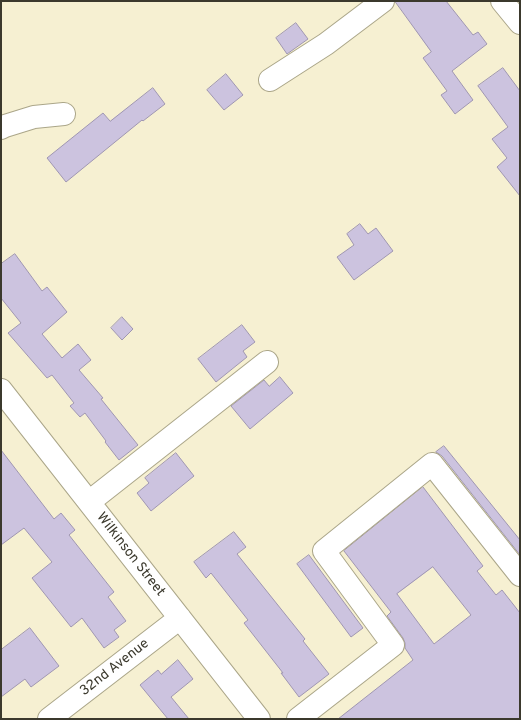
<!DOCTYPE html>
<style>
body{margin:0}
#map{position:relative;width:521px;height:720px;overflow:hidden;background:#f6f0d2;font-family:Overpass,sans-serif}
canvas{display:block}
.frame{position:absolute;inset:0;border:2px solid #3b392d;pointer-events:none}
</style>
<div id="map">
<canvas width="521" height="720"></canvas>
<div class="frame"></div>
</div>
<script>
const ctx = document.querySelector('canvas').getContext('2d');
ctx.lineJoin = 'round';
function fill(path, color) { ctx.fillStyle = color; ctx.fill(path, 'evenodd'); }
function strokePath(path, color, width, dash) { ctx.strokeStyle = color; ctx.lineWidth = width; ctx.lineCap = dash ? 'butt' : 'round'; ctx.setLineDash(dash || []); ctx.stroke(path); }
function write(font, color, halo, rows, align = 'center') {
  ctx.font = font + ' Overpass,sans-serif'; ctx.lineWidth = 3; ctx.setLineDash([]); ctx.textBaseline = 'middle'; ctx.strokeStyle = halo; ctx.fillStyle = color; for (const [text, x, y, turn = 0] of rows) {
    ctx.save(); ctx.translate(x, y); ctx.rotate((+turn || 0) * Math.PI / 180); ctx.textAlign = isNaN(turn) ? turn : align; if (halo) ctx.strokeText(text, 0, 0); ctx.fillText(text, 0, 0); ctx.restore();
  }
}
const building = new Path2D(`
 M 395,1 L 446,1 L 473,35 L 478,32 L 487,44 L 452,71 L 473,100 L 455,114 L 441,95 L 447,91 L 423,58 L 431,52 Z
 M 296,23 L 308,39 L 287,54 L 276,38 Z
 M 503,68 L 520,91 L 520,196 L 497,167 L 507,158 L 492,139 L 508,127 L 478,86 Z
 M 226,74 L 243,95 L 224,110 L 207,90 Z
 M 153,88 L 165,104 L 143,121 L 142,120 L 66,182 L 47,158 L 103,113 L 110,121 Z
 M 360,224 L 368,234 L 376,228 L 393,251 L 354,280 L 337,257 L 354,245 L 347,234 Z
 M 15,254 L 42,291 L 47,287 L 67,312 L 42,334 L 62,358 L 78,344 L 91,360 L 79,370 L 103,398 L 101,399 L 138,445 L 119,460 L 105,442 L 106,441 L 85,413 L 80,417 L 70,406 L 74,403 L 52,375 L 47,378 L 8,333 L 21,323 L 1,298 L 1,264 Z
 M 122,317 L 133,329 L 122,340 L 111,328 Z
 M 242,325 L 255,342 L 243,351 L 247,357 L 216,382 L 198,359 Z
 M 280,377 L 293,393 L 250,429 L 231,406 L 264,380 L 269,386 Z
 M 444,446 L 520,540 L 520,555 L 442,456 L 436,452 Z
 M 1,450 L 54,519 L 61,513 L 75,530 L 69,535 L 114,592 L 108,597 L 126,621 L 114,630 L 119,637 L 104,648 L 82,618 L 71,627 L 32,578 L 52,562 L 24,528 L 1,545 Z
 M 176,453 L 194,476 L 151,511 L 137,493 L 149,483 L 145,478 Z
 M 423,487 L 483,566 L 477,571 L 496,595 L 502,590 L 520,613 L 520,719 L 338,719 L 413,660 L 405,648 L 405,643 L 403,638 L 387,616 L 391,612 L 344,551 ZM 433,567 L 471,615 L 434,644 L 397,594 Z
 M 234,532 L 246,547 L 237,554 L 305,639 L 303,641 L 329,674 L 299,697 L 281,673 L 283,673 L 244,623 L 248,620 L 211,573 L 206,578 L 194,562 Z
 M 309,555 L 363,628 L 351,637 L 297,564 Z
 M 30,628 L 59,666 L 31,687 L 25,679 L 1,697 L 1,650 Z
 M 178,660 L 193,679 L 171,697 L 189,719 L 168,719 L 140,685 L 158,670 L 161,674 Z`);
fill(building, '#ccc3df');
strokePath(building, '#9f96b1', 1);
const minor = new Path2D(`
 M 502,1 L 520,23
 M 270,80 L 326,44 L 383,1
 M 1,128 L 5,126 L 34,117 L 64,114
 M 1,390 L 259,719
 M 89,502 L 267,362
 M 49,719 L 180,618
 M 298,719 L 393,645 L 324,551 L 432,464 L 520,575`);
strokePath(minor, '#aba689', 24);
strokePath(minor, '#fff', 22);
write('14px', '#3b392d', '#fff', [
 ["Wilkinson Street",130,555,52],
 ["32nd Avenue",115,668,-38]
]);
</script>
